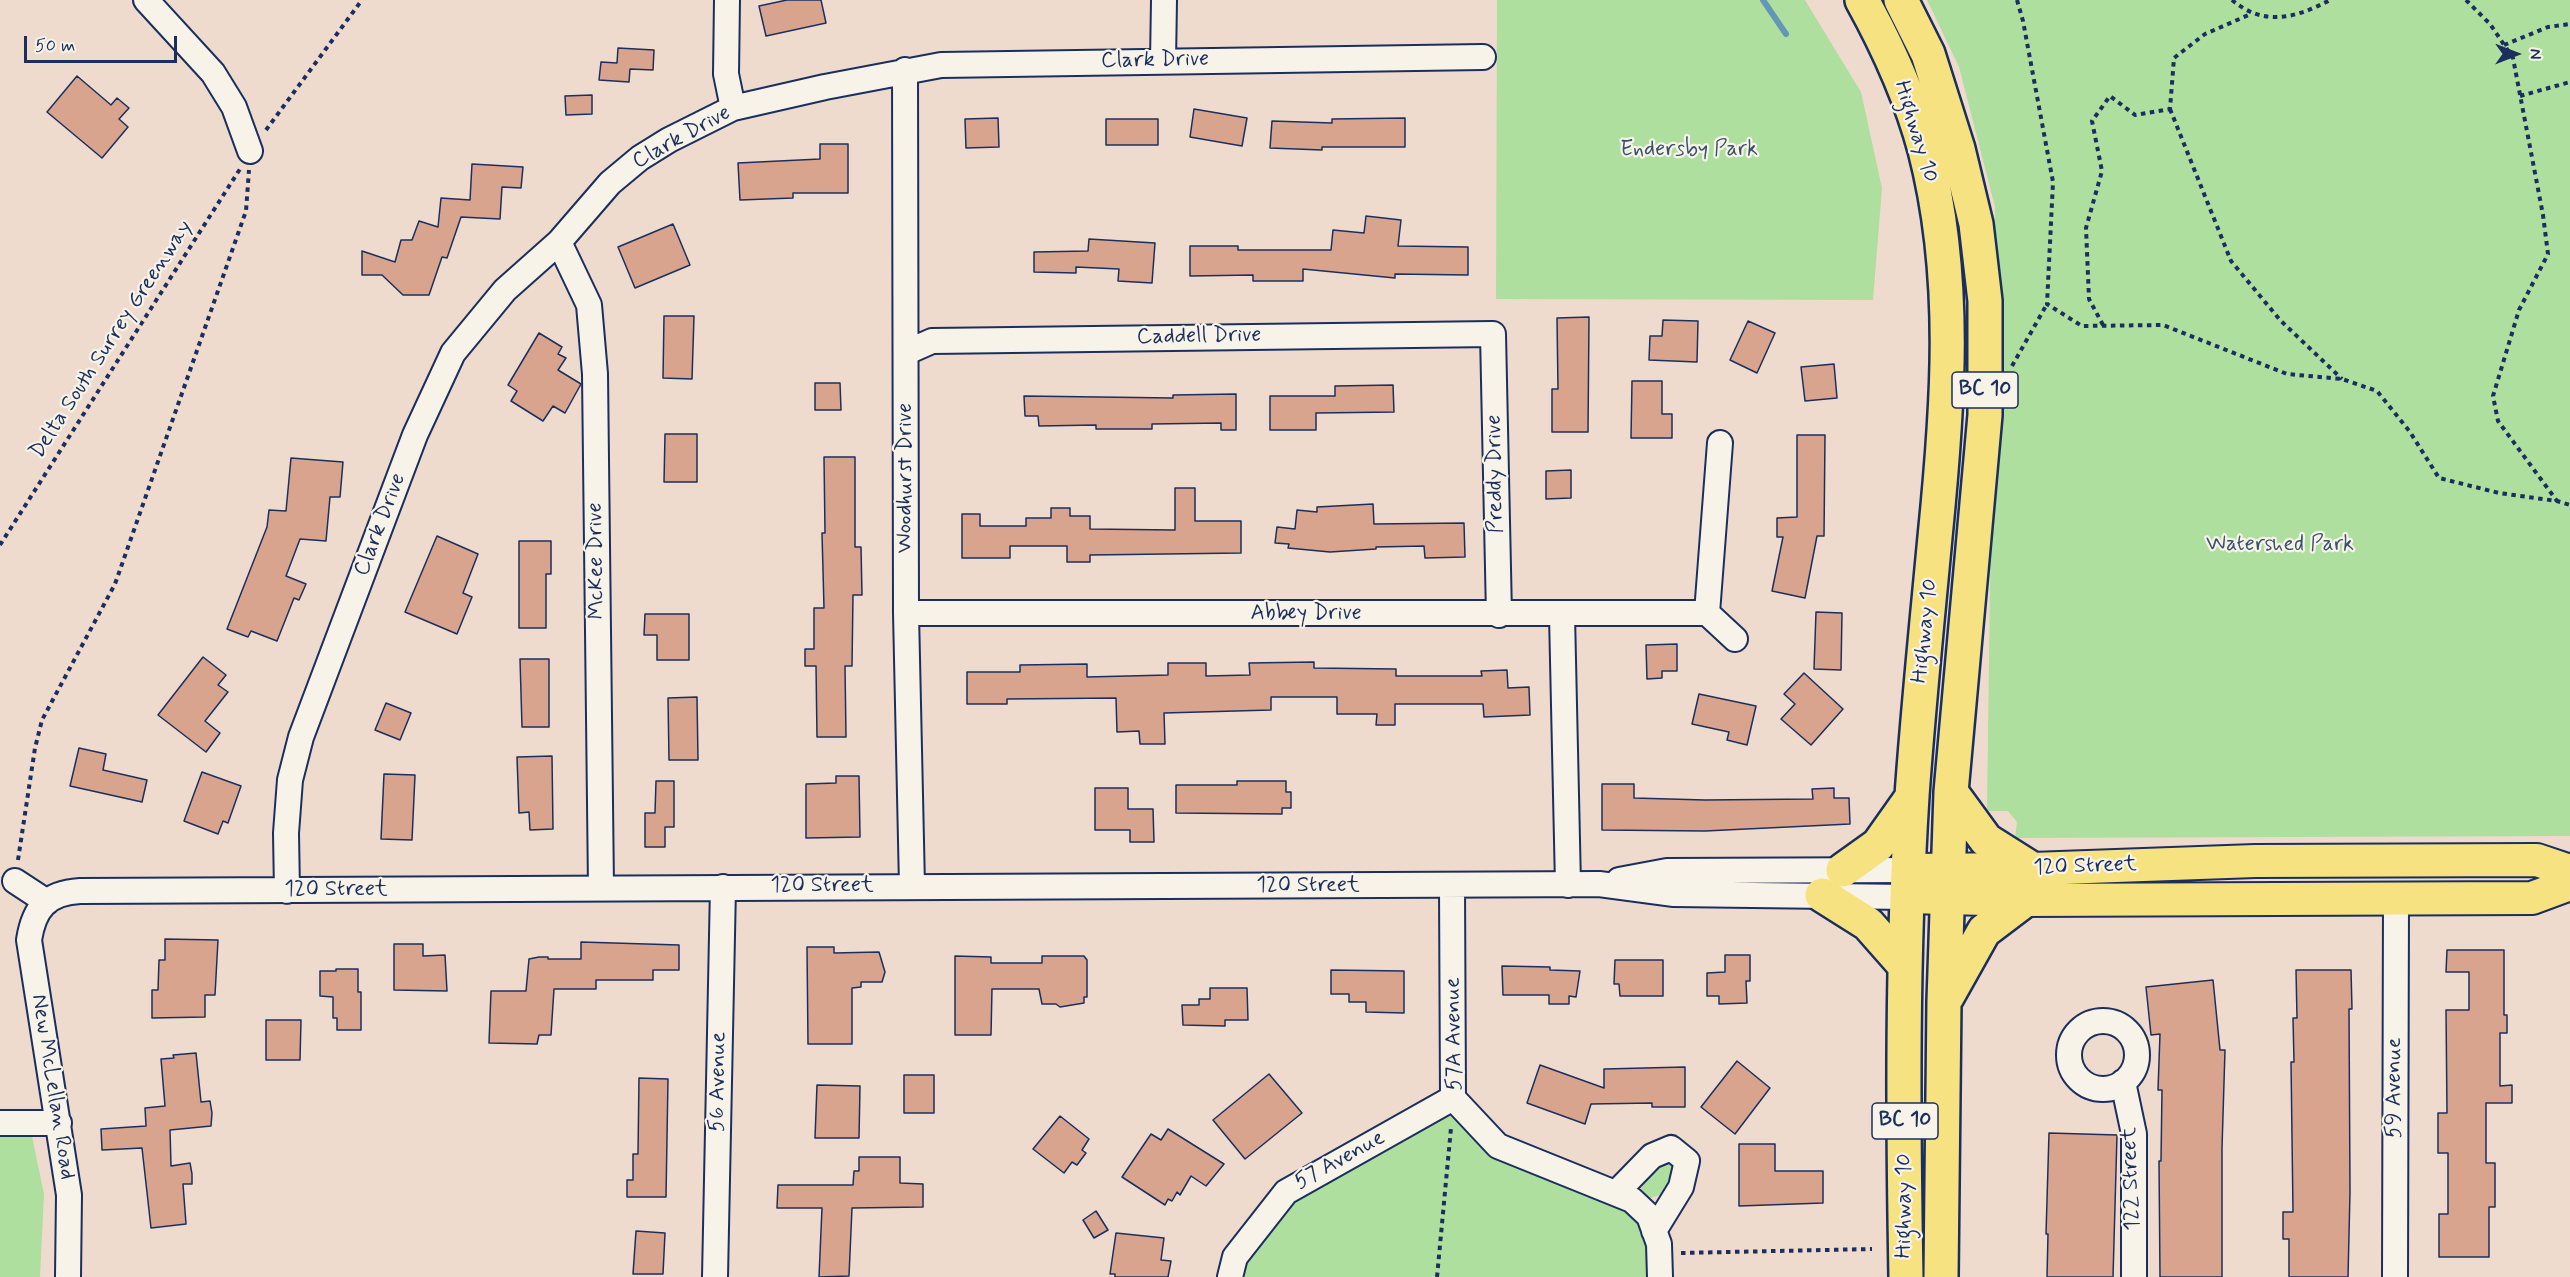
<!DOCTYPE html>
<style>
body{margin:0}
#map{position:relative;width:2570px;height:1277px;overflow:hidden;background:#eedbcd;font-family:Mynerve,sans-serif}
canvas{display:block}
.north{position:absolute;left:2486px;top:24px;width:60px;height:60px;-webkit-text-stroke:4px #f7f3e8;paint-order:stroke;rotate:90deg;font-size:16px;font-weight:700;line-height:24px;text-align:center;color:#1b2f5e}
.north::after{content:'';display:block;margin:auto;width:21px;height:27px;background:#1b2f5e;clip-path:polygon(50% 0,100% 100%,50% 72%,0 100%)}
.scale{position:absolute;left:24px;top:36px;width:153px;height:27px;box-sizing:border-box;border:3px solid #1b2f5e;border-top:0;padding-left:8px;font-size:18px;line-height:21px;white-space:nowrap;color:#1b2f5e;-webkit-text-stroke:4px #f7f3e8;paint-order:stroke}
</style>
<div id="map">
<canvas width="2570" height="1277"></canvas>
<div class="north">N</div>
<div class="scale">50 m</div>
</div>
<script>
const ctx = document.querySelector('canvas').getContext('2d');
ctx.lineJoin = 'round';
function fill(path, color) { ctx.fillStyle = color; ctx.fill(path, 'evenodd'); }
function strokePath(path, color, width, dash) { ctx.strokeStyle = color; ctx.lineWidth = width; ctx.lineCap = dash ? 'butt' : 'round'; ctx.setLineDash(dash || []); ctx.stroke(path); }
function write(font, color, halo, rows, align = 'center') {
  ctx.font = font + ' Mynerve,sans-serif'; ctx.lineWidth = 4.5; ctx.setLineDash([]); ctx.textBaseline = 'middle'; ctx.strokeStyle = halo; ctx.fillStyle = color; for (const [text, x, y, turn = 0] of rows) {
    ctx.save(); ctx.translate(x, y); ctx.rotate((+turn || 0) * Math.PI / 180); ctx.textAlign = isNaN(turn) ? turn : align; if (halo) ctx.strokeText(text, 0, 0); ctx.fillText(text, 0, 0); ctx.restore();
  }
}
fill(new Path2D(`
 M 1497,0 L 1805,0 L 1861,92 L 1882,188 L 1873,300 L 1496,299 Z
 M 1927,0 L 2570,0 L 2570,836 L 2015,838 L 2017,822 L 2008,811 L 1987,811 L 1995,207 L 1959,67 Z
 M 1451,1107 L 1626,1204 C 1649,1230 1650,1243 1651,1277 L 1239,1277 L 1243,1262 L 1294,1195 Z
 M 0,1136 L 32,1136 L 44,1194 L 40,1277 L 0,1277 Z
 M 1668,1159 L 1677,1167 L 1676,1180 L 1660,1195 L 1650,1198 L 1641,1189 L 1659,1161 Z`), '#afdf9f');
strokePath(new Path2D(`
 M 1763,0 L 1786,34`), '#6297b7', 6);
const building = new Path2D(`
 M 787,0 L 821,0 L 826,23 L 766,36 L 759,6 Z
 M 618,48 L 654,50 L 653,70 L 630,69 L 629,82 L 599,80 L 601,62 L 617,63 Z
 M 77,76 L 111,105 L 117,98 L 129,108 L 119,119 L 128,127 L 102,158 L 47,112 Z
 M 592,95 L 592,114 L 566,115 L 565,96 Z
 M 1194,109 L 1247,118 L 1242,146 L 1190,137 Z
 M 998,118 L 999,147 L 966,148 L 965,119 Z
 M 1405,118 L 1405,147 L 1322,147 L 1322,150 L 1270,148 L 1272,121 L 1332,123 L 1332,119 Z
 M 1106,119 L 1158,119 L 1158,145 L 1106,145 Z
 M 820,144 L 848,144 L 848,193 L 793,193 L 793,198 L 740,200 L 738,163 L 820,159 Z
 M 472,164 L 523,167 L 521,188 L 502,187 L 500,219 L 461,217 L 447,258 L 442,257 L 429,295 L 403,295 L 382,275 L 362,275 L 362,251 L 395,262 L 401,240 L 412,240 L 419,221 L 438,227 L 441,198 L 470,200 Z
 M 1366,216 L 1401,220 L 1398,246 L 1468,247 L 1468,275 L 1395,274 L 1395,278 L 1303,269 L 1303,281 L 1253,281 L 1253,275 L 1190,276 L 1190,246 L 1238,246 L 1238,250 L 1331,250 L 1333,230 L 1364,233 Z
 M 673,224 L 690,265 L 635,288 L 618,247 Z
 M 1089,239 L 1155,243 L 1152,283 L 1118,281 L 1119,269 L 1076,267 L 1076,273 L 1034,272 L 1034,252 L 1088,251 Z
 M 664,316 L 694,316 L 692,379 L 663,378 Z
 M 1589,317 L 1588,432 L 1552,432 L 1552,389 L 1558,389 L 1557,318 Z
 M 1663,320 L 1698,321 L 1697,362 L 1649,360 L 1650,336 L 1662,336 Z
 M 1748,321 L 1775,333 L 1757,373 L 1730,360 Z
 M 539,333 L 562,347 L 558,354 L 566,358 L 558,370 L 581,384 L 565,413 L 553,406 L 543,421 L 511,401 L 517,391 L 508,385 Z
 M 1834,364 L 1837,398 L 1805,401 L 1801,367 Z
 M 1632,381 L 1662,381 L 1662,414 L 1672,414 L 1672,438 L 1631,438 Z
 M 815,383 L 840,383 L 841,410 L 815,410 Z
 M 1393,385 L 1394,412 L 1316,413 L 1316,430 L 1270,430 L 1270,396 L 1335,396 L 1335,386 Z
 M 1236,394 L 1236,430 L 1221,430 L 1221,423 L 1152,424 L 1152,429 L 1096,429 L 1096,425 L 1039,426 L 1038,416 L 1025,416 L 1024,396 L 1173,398 L 1173,395 Z
 M 665,434 L 697,434 L 697,482 L 664,482 Z
 M 1797,435 L 1825,435 L 1824,536 L 1817,536 L 1805,598 L 1772,591 L 1783,537 L 1777,537 L 1777,518 L 1797,517 Z
 M 824,457 L 855,457 L 855,547 L 861,547 L 862,595 L 853,595 L 852,666 L 845,666 L 846,737 L 817,737 L 816,666 L 805,666 L 805,649 L 814,649 L 814,608 L 824,608 L 822,533 L 825,533 Z
 M 291,458 L 343,462 L 340,497 L 330,497 L 326,541 L 300,539 L 286,576 L 306,584 L 299,600 L 294,598 L 277,641 L 251,631 L 248,637 L 227,629 L 267,527 L 269,510 L 286,511 Z
 M 1571,470 L 1571,498 L 1546,499 L 1546,471 Z
 M 1175,488 L 1195,488 L 1195,521 L 1241,521 L 1241,553 L 1090,555 L 1090,562 L 1067,562 L 1067,546 L 1010,546 L 1010,558 L 962,558 L 962,514 L 980,514 L 980,526 L 1026,526 L 1026,518 L 1051,518 L 1051,508 L 1070,508 L 1070,516 L 1090,516 L 1090,529 L 1175,530 Z
 M 1373,504 L 1374,524 L 1464,523 L 1465,557 L 1425,558 L 1424,546 L 1376,547 L 1376,549 L 1330,552 L 1288,548 L 1289,544 L 1275,543 L 1277,527 L 1295,529 L 1297,510 L 1317,512 L 1317,507 Z
 M 437,536 L 478,554 L 463,593 L 472,597 L 457,634 L 405,612 Z
 M 519,541 L 551,541 L 551,574 L 546,574 L 546,628 L 519,628 Z
 M 1816,612 L 1842,613 L 1841,670 L 1814,669 Z
 M 645,614 L 689,614 L 689,660 L 657,660 L 657,635 L 644,635 Z
 M 1677,644 L 1677,671 L 1662,671 L 1662,678 L 1647,679 L 1646,645 Z
 M 203,657 L 226,675 L 218,685 L 228,692 L 205,721 L 220,733 L 206,752 L 158,715 Z
 M 520,659 L 549,659 L 549,727 L 522,727 Z
 M 1314,662 L 1314,668 L 1396,669 L 1396,676 L 1482,676 L 1481,671 L 1507,670 L 1508,688 L 1529,687 L 1530,715 L 1484,717 L 1483,704 L 1395,704 L 1395,725 L 1376,725 L 1377,714 L 1337,714 L 1337,697 L 1271,697 L 1271,710 L 1164,713 L 1165,744 L 1140,744 L 1139,731 L 1117,732 L 1116,698 L 1007,699 L 1007,704 L 967,704 L 967,672 L 1020,672 L 1020,665 L 1087,664 L 1087,677 L 1168,675 L 1168,663 L 1206,663 L 1206,676 L 1250,675 L 1249,663 Z
 M 1804,673 L 1843,709 L 1811,745 L 1781,719 L 1795,704 L 1784,694 Z
 M 1699,694 L 1756,706 L 1747,745 L 1727,740 L 1729,732 L 1692,724 Z
 M 697,697 L 698,760 L 669,760 L 668,698 Z
 M 386,703 L 411,713 L 400,740 L 375,730 Z
 M 79,748 L 106,754 L 103,770 L 147,780 L 142,802 L 70,786 Z
 M 552,756 L 553,829 L 530,830 L 529,812 L 519,813 L 517,757 Z
 M 202,772 L 241,786 L 228,823 L 223,821 L 218,834 L 184,821 Z
 M 384,774 L 415,775 L 412,840 L 381,839 Z
 M 836,776 L 859,776 L 860,837 L 806,838 L 806,784 L 836,783 Z
 M 656,781 L 674,781 L 674,827 L 665,827 L 665,847 L 645,847 L 645,813 L 655,813 Z
 M 1237,781 L 1286,781 L 1286,792 L 1291,792 L 1291,808 L 1282,808 L 1282,814 L 1176,813 L 1176,785 L 1237,785 Z
 M 1602,784 L 1634,784 L 1634,798 L 1705,800 L 1813,799 L 1812,789 L 1834,788 L 1834,798 L 1849,798 L 1850,824 L 1705,831 L 1602,830 Z
 M 1095,788 L 1128,788 L 1128,809 L 1153,809 L 1154,842 L 1130,842 L 1130,830 L 1095,830 Z
 M 165,939 L 218,940 L 215,995 L 205,995 L 205,1017 L 152,1018 L 152,990 L 158,990 L 159,960 L 165,960 Z
 M 581,942 L 679,945 L 679,970 L 653,970 L 653,980 L 596,980 L 596,989 L 554,989 L 551,1035 L 539,1035 L 537,1044 L 489,1043 L 491,991 L 526,991 L 529,959 L 539,957 L 548,957 L 548,959 L 581,959 Z
 M 394,944 L 423,944 L 423,956 L 445,955 L 447,991 L 394,990 Z
 M 807,947 L 834,947 L 834,953 L 879,952 L 885,972 L 882,982 L 861,982 L 861,987 L 852,988 L 852,1044 L 808,1044 Z
 M 2447,950 L 2504,950 L 2504,1015 L 2507,1015 L 2507,1033 L 2500,1033 L 2500,1086 L 2512,1085 L 2512,1103 L 2486,1103 L 2486,1163 L 2495,1163 L 2495,1207 L 2489,1207 L 2489,1257 L 2439,1257 L 2439,1214 L 2448,1214 L 2448,1153 L 2438,1153 L 2438,1113 L 2447,1113 L 2446,1010 L 2469,1010 L 2469,972 L 2446,972 Z
 M 1725,955 L 1750,955 L 1750,981 L 1746,981 L 1747,1003 L 1719,1004 L 1719,996 L 1707,996 L 1707,973 L 1725,972 Z
 M 955,956 L 991,957 L 991,963 L 1042,963 L 1042,956 L 1084,956 L 1087,960 L 1087,997 L 1084,997 L 1084,1003 L 1060,1007 L 1056,1004 L 1042,1004 L 1039,989 L 992,989 L 991,1035 L 955,1035 Z
 M 1615,960 L 1663,960 L 1663,996 L 1620,996 L 1619,984 L 1614,984 Z
 M 1502,966 L 1550,967 L 1550,970 L 1580,971 L 1576,997 L 1569,996 L 1569,1004 L 1549,1004 L 1549,995 L 1503,995 Z
 M 336,969 L 358,969 L 358,992 L 361,992 L 361,1030 L 337,1030 L 337,1018 L 333,1018 L 333,997 L 320,996 L 320,971 L 336,971 Z
 M 1331,970 L 1404,971 L 1404,1013 L 1366,1012 L 1366,1002 L 1349,1002 L 1349,994 L 1331,994 Z
 M 2296,970 L 2351,970 L 2352,1009 L 2349,1009 L 2350,1192 L 2348,1277 L 2289,1277 L 2289,1239 L 2283,1239 L 2283,1212 L 2293,1212 L 2291,1062 L 2294,1062 L 2293,1018 L 2297,1018 Z
 M 2213,980 L 2220,1050 L 2225,1050 L 2222,1148 L 2222,1277 L 2160,1277 L 2159,1161 L 2161,1161 L 2162,1090 L 2158,1090 L 2160,1034 L 2151,1035 L 2146,987 Z
 M 1210,988 L 1247,988 L 1248,1020 L 1225,1020 L 1225,1026 L 1183,1025 L 1182,1005 L 1199,1005 L 1199,999 L 1210,999 Z
 M 266,1020 L 301,1020 L 300,1060 L 266,1060 Z
 M 196,1053 L 201,1102 L 210,1101 L 212,1113 L 211,1126 L 170,1130 L 171,1166 L 190,1163 L 192,1174 L 192,1184 L 183,1184 L 186,1224 L 151,1228 L 142,1148 L 102,1150 L 101,1129 L 146,1126 L 145,1108 L 165,1106 L 161,1059 L 174,1058 L 173,1055 Z
 M 1737,1061 L 1770,1088 L 1735,1134 L 1701,1107 Z
 M 1540,1065 L 1604,1088 L 1604,1069 L 1685,1067 L 1685,1107 L 1652,1107 L 1652,1103 L 1591,1104 L 1585,1124 L 1527,1103 Z
 M 1269,1074 L 1302,1113 L 1245,1159 L 1213,1120 Z
 M 904,1075 L 934,1075 L 934,1113 L 904,1113 Z
 M 639,1078 L 668,1079 L 666,1197 L 627,1197 L 627,1180 L 633,1180 L 633,1154 L 638,1154 Z
 M 817,1085 L 860,1086 L 859,1138 L 815,1138 Z
 M 1060,1116 L 1089,1139 L 1082,1150 L 1086,1153 L 1077,1165 L 1072,1162 L 1064,1173 L 1033,1149 Z
 M 1168,1129 L 1224,1164 L 1206,1186 L 1191,1176 L 1180,1195 L 1177,1192 L 1172,1201 L 1168,1199 L 1165,1205 L 1122,1177 L 1151,1134 L 1161,1140 Z
 M 2049,1133 L 2117,1135 L 2113,1277 L 2047,1277 L 2048,1234 L 2046,1234 Z
 M 1739,1144 L 1775,1144 L 1775,1171 L 1823,1171 L 1823,1203 L 1739,1206 Z
 M 859,1157 L 900,1157 L 900,1183 L 923,1184 L 923,1207 L 852,1208 L 849,1276 L 819,1277 L 822,1208 L 777,1208 L 778,1185 L 853,1185 L 854,1171 L 859,1171 Z
 M 1096,1211 L 1108,1230 L 1094,1238 L 1083,1220 Z
 M 636,1231 L 665,1233 L 663,1274 L 633,1274 Z
 M 1116,1233 L 1164,1238 L 1161,1260 L 1171,1261 L 1168,1277 L 1115,1277 L 1115,1274 L 1110,1274 Z`);
fill(building, '#d9a48e');
strokePath(building, '#1b2f5e', 1.5);
const minor = new Path2D(`
 M 146,0 L 213,73 L 234,107 L 250,151
 M 727,0 L 726,74 L 733,108
 M 1163,61 L 1164,0
 M 905,70 L 906,613 L 912,886
 M 559,242 L 589,305 L 595,374 L 601,888
 M 907,352 L 932,341 L 1493,334 L 1499,615
 M 906,613 L 1707,613 L 1720,443
 M 1707,613 L 1735,639
 M 1562,615 L 1568,885
 M 1619,880 L 1667,871 L 1909,870
 M 15,881 L 47,902
 M 1452,886 L 1453,1098 L 1498,1146 L 1632,1200 L 1649,1216 L 1659,1244 L 1660,1277
 M 287,891 L 286,833 L 290,780 L 301,737 L 415,435 L 453,353 L 505,290 L 559,242 L 610,183 L 640,158 L 669,140 L 733,108 L 825,87 L 941,65 L 1483,57
 M2069 1055a34 34 0 1 1 68 0a34 34 0 1 1-68 0Z
 M 2123,1082 L 2134,1134 L 2134,1277
 M 0,1123 L 59,1123
 M 1616,1193 L 1652,1156 L 1671,1148 L 1687,1161 L 1681,1187 L 1654,1231
 M 68,1277 L 69,1195 L 29,940 C 34,908 47,893 80,891 L 1599,884 L 1674,894 L 1908,897
 M 715,1277 L 723,887
 M 1230,1277 L 1235,1257 L 1286,1192 L 1453,1098
 M 2395,1277 L 2396,900`);
const major = new Path2D(`
 M 1909,870 L 2032,869 L 2255,861 L 2537,860 L 2570,871
 M 1908,897 L 2025,900 L 2532,898 L 2570,884`);
const highway = new Path2D(`
 M 1862,0 C 1888,47 1911,98 1925,150 C 1958,277 1948,408 1935,537 C 1927,623 1918,710 1912,796 C 1902,956 1903,1117 1906,1277
 M 1901,0 L 1928,54 L 1958,149 L 1976,224 L 1985,301 L 1985,415 L 1951,792 L 1944,1001 L 1941,1277
 M 1951,792 L 1986,840 L 2032,869
 M 1843,870 L 1878,845 L 1912,797
 M 1822,895 L 1868,924 L 1905,966
 M 1947,997 L 1984,931 L 2025,900`);
strokePath(minor, '#1b2f5e', 28);
strokePath(major, '#1b2f5e', 36);
strokePath(highway, '#1b2f5e', 38);
strokePath(new Path2D(`
 M 2017,0 L 2023,21 L 2053,182 L 2047,304 L 2082,326 L 2163,325 L 2287,374 L 2342,379 L 2377,391 L 2410,432 L 2439,478 L 2499,493 L 2557,501 L 2570,505
 M 2232,0 C 2264,27 2296,18 2330,0
 M 2466,0 L 2490,24 L 2513,58 L 2543,215 L 2548,254 L 2519,310 L 2493,396 L 2498,421 L 2557,501
 M 2504,45 L 2548,27 L 2570,24
 M 2520,96 L 2570,82
 M 2170,109 L 2231,261 L 2280,320 L 2342,379
 M 266,130 L 362,0
 M 2103,325 L 2089,299 L 2086,228 L 2102,171 L 2092,121 L 2110,96 L 2135,115 L 2170,109 L 2174,58 L 2205,34 L 2251,14
 M 2012,366 L 2047,304
 M 0,545 L 240,169
 M 18,860 L 35,748 L 42,720 L 115,584 L 246,211 L 249,170
 M 1681,1253 L 1872,1249
 M 1437,1277 L 1451,1128`), '#1b2f5e', 4, [4.5, 4.5]);
strokePath(minor, '#f7f3e8', 24);
strokePath(major, '#f6e281', 32);
strokePath(highway, '#f6e281', 33);
for (const [x, y, w] of [
 [1985,390,66],
 [1905,1121,66]
]) { const box = new Path2D(); box.roundRect(x - w / 2, y - 18, w, 36, 4.5); ctx.fillStyle = '#f7f3e8'; ctx.fill(box); strokePath(box, '#1b2f5e', 1.5); }
write('bold 21px', '#1b2f5e', null, [
 ["BC 10",1985,390],
 ["BC 10",1905,1121]
]);
write('22px', '#1b2f5e', '#f7f3e8', [
 ["Clark Drive",1155,61,-1],
 ["Highway 10",1915,132,73],
 ["Clark Drive",682,138,-29],
 ["Caddell Drive",1199,337,-1],
 ["Delta South Surrey Greenway",112,340,-57],
 ["Preddy Drive",1496,474,-91],
 ["Woodhurst Drive",906,478,-90],
 ["Clark Drive",381,525,-69],
 ["McKee Drive",597,561,-91],
 ["Abbey Drive",1306,614],
 ["Highway 10",1926,631,-84],
 ["120 Street",2085,867,-2],
 ["120 Street",822,886],
 ["120 Street",1308,886],
 ["120 Street",336,890],
 ["57A Avenue",1455,1034,-91],
 ["56 Avenue",719,1082,-89],
 ["New McLellan Road",52,1087,81],
 ["59 Avenue",2395,1088,-90],
 ["57 Avenue",1340,1161,-29],
 ["122 Street",2132,1179,-92],
 ["Highway 10",1905,1206,-90]
]);
write('22px', '#39526b', '#f7f3e8', [
 ["Endersby Park",1689,150],
 ["Watershed Park",2280,545]
]);
</script>
